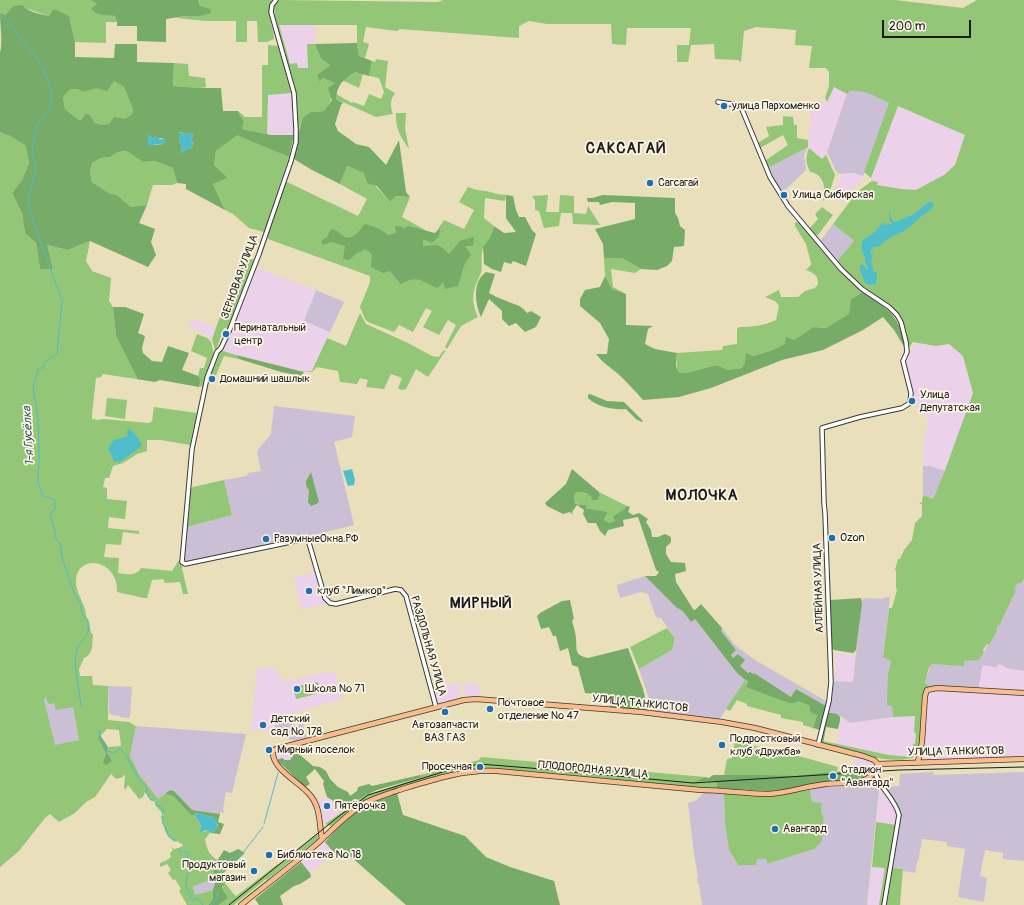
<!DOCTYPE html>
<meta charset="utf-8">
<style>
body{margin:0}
#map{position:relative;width:1024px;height:905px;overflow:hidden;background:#e9dfbb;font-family:Pangolin,sans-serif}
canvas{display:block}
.scale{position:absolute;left:882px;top:20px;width:89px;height:18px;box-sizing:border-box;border:2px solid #1c1c1c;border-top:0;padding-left:5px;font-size:12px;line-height:14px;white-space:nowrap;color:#1c1c1c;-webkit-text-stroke:3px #fcf5e5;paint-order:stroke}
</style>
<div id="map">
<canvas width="1024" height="905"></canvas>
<div class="scale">200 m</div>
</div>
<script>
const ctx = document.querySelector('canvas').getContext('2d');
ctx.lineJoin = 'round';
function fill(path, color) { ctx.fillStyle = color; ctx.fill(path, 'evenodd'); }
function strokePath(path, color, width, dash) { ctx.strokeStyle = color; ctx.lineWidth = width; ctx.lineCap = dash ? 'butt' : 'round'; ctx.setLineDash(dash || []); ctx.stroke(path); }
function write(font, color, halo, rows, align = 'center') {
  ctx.font = font + ' Pangolin,sans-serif'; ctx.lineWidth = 3.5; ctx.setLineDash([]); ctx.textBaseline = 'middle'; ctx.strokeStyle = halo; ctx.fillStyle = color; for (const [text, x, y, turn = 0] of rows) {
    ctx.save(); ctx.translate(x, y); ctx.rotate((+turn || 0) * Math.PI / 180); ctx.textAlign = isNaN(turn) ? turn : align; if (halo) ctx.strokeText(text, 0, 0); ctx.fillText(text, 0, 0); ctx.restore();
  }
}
fill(new Path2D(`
 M 283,24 L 315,25 L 315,44 L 307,44 L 309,68 L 298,68 L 290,64 L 286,46 L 279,25 Z
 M 833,86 L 847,94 L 827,151 L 827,155 L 822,159 L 808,147 L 811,103 L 827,102 Z
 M 291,93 L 294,135 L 270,135 L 267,134 L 268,95 Z
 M 898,106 L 965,135 L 955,165 L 944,175 L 916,190 L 901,189 L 877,185 L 878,182 L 872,181 L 871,178 Z
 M 847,173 L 854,173 L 863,176 L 864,178 L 853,189 L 842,203 L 831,195 L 842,174 Z
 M 255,268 L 257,268 L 316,290 L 304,321 L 330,332 L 312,371 L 304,372 L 223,351 Z
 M 192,318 L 216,328 L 212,339 L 208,336 L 188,327 Z
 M 915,343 L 936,346 L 949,344 L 963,356 L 973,393 L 945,471 L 930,466 L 923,466 L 924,439 L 928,424 L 927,417 L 917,407 L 913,399 L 905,362 Z
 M 316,572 L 325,604 L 301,610 L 294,577 Z
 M 837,653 L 855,655 L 853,681 L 851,682 L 835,681 L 835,654 Z
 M 998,664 L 1004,666 L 1007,668 L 1024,671 L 1024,692 L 978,689 L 983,665 L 993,667 L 997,667 Z
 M 272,667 L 283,680 L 288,681 L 332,671 L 335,672 L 342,699 L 290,714 L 291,717 L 275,721 L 275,735 L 267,732 L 253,730 L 251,728 L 257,668 Z
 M 458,682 L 461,696 L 460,699 L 438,705 L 433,689 Z
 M 476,682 L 477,686 L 478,686 L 480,690 L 479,698 L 467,697 L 462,684 Z
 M 933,690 L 1024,695 L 1024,758 L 926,760 L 924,756 L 927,695 L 929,691 Z
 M 915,716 L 915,744 L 913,744 L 913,756 L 912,757 L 889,755 L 836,744 L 839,735 L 838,729 L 841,719 L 848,720 L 850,723 L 893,717 Z
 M 294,747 L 294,754 L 290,760 L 277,760 L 275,752 L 277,750 Z
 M 856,756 L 867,760 L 873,763 L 874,765 L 873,771 L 853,770 Z
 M 879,789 L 892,802 L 896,811 L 896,825 L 876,822 Z
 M 327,797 L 342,806 L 344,809 L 325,824 L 316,800 Z
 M 325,842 L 334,853 L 333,855 L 310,873 L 301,862 Z
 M 872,867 L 885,868 L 879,905 L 867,905 Z`), '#ecd1ea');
fill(new Path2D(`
 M 856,90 L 874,95 L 890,103 L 863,176 L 854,173 L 847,173 L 842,174 L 837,173 L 827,152 L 847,94 L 850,91 Z
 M 808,147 L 804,155 L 806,170 L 783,192 L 781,192 L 768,168 Z
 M 833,224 L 854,241 L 837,261 L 822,243 L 821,240 Z
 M 316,290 L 344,302 L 330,332 L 304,321 Z
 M 274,406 L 355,416 L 352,437 L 334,442 L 354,525 L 314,535 L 303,536 L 184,562 L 182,560 L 187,527 L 232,515 L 224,480 L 247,476 L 248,473 L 261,471 L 257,451 L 271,434 Z
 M 923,466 L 930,466 L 945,471 L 933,499 L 923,495 Z
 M 645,576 L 677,608 L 680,608 L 684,612 L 691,622 L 695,619 L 737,673 L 746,680 L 719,720 L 653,711 L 639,669 L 672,650 L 675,638 L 661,618 L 656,617 L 648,594 L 641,592 L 620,598 L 617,587 L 617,585 Z
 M 1024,579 L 1024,671 L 1006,668 L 1004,666 L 998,664 L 997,667 L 993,667 L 983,665 L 978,689 L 930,687 L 925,683 L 931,664 L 964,665 L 964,661 L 977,660 L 985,650 L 998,625 L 999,625 L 1014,589 L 1018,583 L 1020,584 Z
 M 886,597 L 890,597 L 883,656 L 891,661 L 888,674 L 888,705 L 892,705 L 893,717 L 850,723 L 838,714 L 828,713 L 833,683 L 835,681 L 851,682 L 853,681 L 862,600 L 864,598 L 882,599 Z
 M 722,628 L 734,644 L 740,649 L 755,660 L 826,701 L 827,703 L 826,706 L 796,689 L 791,697 L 753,674 L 748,673 L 740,666 L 738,654 L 733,658 L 731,655 L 736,650 L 720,631 Z
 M 108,686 L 132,687 L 130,718 L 120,717 L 120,716 L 109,714 Z
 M 45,697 L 54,703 L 73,707 L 79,740 L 55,746 L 44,698 Z
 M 291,717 L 293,726 L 303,724 L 307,739 L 299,742 L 275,735 L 275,721 Z
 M 136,726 L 246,734 L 232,793 L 226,792 L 223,809 L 224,810 L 224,813 L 221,812 L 220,814 L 192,810 L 174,791 L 170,790 L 158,799 L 139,774 L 130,756 Z
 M 933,772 L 934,775 L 1024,772 L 1024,861 L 1003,859 L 1003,853 L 985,850 L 980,876 L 987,878 L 984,902 L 958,897 L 965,849 L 947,846 L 947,842 L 922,839 L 918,862 L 917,862 L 915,873 L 903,871 L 903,869 L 892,868 L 900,815 L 896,801 L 884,787 L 899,786 L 900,774 Z
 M 864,782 L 873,783 L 879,789 L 867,905 L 702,905 L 699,884 L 698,884 L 697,881 L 698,880 L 697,880 L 697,877 L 698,877 L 694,854 L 688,803 L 697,800 L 703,793 L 724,793 L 725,824 L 729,850 L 739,866 L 743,865 L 756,865 L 756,859 L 766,859 L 767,864 L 814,849 L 821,813 L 822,804 L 812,802 L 810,790 L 825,786 Z
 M 215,877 L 216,880 L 213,890 L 195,895 L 193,886 L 211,880 L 211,878 Z`), '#cbbfd5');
fill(new Path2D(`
 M 0,0 L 92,0 C 100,6 104,13 115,16 L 117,22 L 106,22 L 106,43 L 75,42 L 69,16 L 58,10 L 53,9 L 49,16 C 37,13 26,7 13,6 L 5,15 L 0,13 Z
 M 198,0 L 273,0 C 265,13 274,26 274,39 L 267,42 L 258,42 L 257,21 L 247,21 L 247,42 L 236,42 L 236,21 L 206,21 L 177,18 L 186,16 L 199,16 L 200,6 Z
 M 280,0 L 438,2 L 443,0 L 895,0 L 963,8 L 977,0 L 1024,0 L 1024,579 L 1020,584 L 1018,583 L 1014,589 L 1016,590 L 999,626 L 998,625 L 996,630 L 997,631 L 989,645 L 987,644 L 983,650 L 984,652 L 979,660 L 964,661 L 964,666 L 931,664 L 930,667 L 929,667 L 925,683 L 930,687 L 925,689 L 923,694 C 921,708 924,743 917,754 C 908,769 836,751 823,744 L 823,741 L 889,755 L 912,757 L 913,756 L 913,744 L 915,744 L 916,733 L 914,733 L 915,716 L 893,717 L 892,706 L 887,705 L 888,674 L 891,661 L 883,657 L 889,608 L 892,608 L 897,590 L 896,588 L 896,571 L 895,570 L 898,559 L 900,559 L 904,550 L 912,540 L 915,523 L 922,516 L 922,504 L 919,504 L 922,502 L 923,495 L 933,499 L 944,473 L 973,393 L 963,356 L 949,344 L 936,346 L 913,342 L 909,348 L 906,330 L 898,314 L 890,306 L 854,280 L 837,261 L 854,241 L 833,224 L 857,192 L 872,181 L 878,182 L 877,185 L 901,189 L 916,190 L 944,175 L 955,165 L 965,135 L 898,106 L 871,178 L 864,172 L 889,103 C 877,97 864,89 850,91 L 847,94 L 834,87 L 827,102 L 825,98 L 829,86 L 829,72 L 826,68 L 809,68 L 812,46 L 795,45 L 796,30 L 756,27 L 744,31 L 741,62 L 738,60 L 715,59 L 714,44 L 691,45 L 688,62 L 677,62 L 677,45 L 689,45 L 691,28 L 627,28 L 626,45 L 612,44 L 611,24 L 547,24 L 529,21 L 519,26 L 519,38 L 400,29 L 397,31 L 366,27 L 363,42 L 369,44 L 365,58 L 359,56 L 357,43 L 357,25 L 279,25 L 290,64 L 297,63 L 298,68 L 308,68 L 307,44 L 315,44 L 321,59 L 330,65 L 317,75 L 321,82 L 323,78 L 335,82 C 333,93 332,102 324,111 L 311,112 L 303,117 L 298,130 C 297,113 296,96 293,80 C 287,56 274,32 274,6 L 278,1 Z
 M 268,45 L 278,46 L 289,81 L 291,93 L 268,95 L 267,134 L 242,129 L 244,122 L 238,111 L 245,117 L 262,117 L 262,65 L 268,65 Z
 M 376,59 L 388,61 L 385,87 L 395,93 C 390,100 390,106 393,114 L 376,117 L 336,99 L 336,94 L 352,103 L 353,102 L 364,106 L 369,94 L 381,99 L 384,92 L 379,78 L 369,76 L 372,61 L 375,62 Z
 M 174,63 L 188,64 L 189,76 L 205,78 L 206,87 L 200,88 L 173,86 Z
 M 355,72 L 363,74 L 359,88 L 342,80 Z
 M 114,81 L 124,87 L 133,110 L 132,114 L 125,119 L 114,118 L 109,124 L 101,125 L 95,123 L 90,115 L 85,113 L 82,119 L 79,120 L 65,109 L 63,97 L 69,89 L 77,89 L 84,92 Z
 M 396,113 L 406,113 L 405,129 L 409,149 C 401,138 395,128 396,113 Z
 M 783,116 L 793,117 L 794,125 L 797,125 L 797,138 L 808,140 L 808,147 L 768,168 L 765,161 L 788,145 L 783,135 L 760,148 L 758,143 L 769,136 L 766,127 L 783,125 Z
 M 0,132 L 10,136 L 25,145 L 29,163 L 22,180 L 12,193 L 22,213 L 25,233 L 36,243 L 40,269 L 53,269 L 46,245 L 68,250 L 90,241 L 86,261 L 92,271 L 111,278 L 109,301 L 113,307 L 116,336 L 137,378 L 136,379 L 103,374 L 101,377 L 96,378 L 92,414 L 92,419 L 98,420 L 103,419 L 149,423 L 152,421 L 154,407 L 197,413 L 190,445 L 161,440 L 147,440 L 147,451 L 137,454 L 123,463 L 113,466 L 109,478 L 105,478 L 103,487 L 107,488 L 107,499 L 127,501 L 125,519 L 109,517 L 108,528 L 139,531 L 139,534 L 123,532 L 121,545 L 106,544 L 104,557 L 119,558 L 118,573 C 126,574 136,577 141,568 L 172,571 L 179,560 L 183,566 L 182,568 L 188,594 L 183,594 L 180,582 L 165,583 L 163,579 L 152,580 L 147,598 L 144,598 L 117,592 C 119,561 79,552 76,579 C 75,590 82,600 85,609 C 86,611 85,613 86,615 C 86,617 88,619 89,621 C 90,625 90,629 91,633 L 93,634 C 92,643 94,654 84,658 L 79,669 L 80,676 L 92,676 L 93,685 L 108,686 L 108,720 L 129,722 L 136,726 L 130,756 L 139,774 L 158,799 L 165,794 L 173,796 L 191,815 L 195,815 L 204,832 L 208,830 L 210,833 L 205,839 C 208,857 214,858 228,866 L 221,873 L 213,872 L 211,880 L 193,886 L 195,895 L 213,890 L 213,899 L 208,905 L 187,905 L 179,891 L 181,889 L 175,879 L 173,880 L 168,873 L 171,870 L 167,864 L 160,867 L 160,863 L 167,860 L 171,857 L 170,853 L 173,850 L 171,847 L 174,849 L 182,847 L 183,845 L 176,840 L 175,842 C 164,835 165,828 161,817 L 164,815 L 155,805 L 156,800 L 151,801 L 145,792 L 143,797 L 139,799 L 128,785 L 125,790 L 124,787 L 125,776 L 123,775 L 123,777 L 116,779 L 111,774 L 95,797 L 86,802 L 75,813 L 59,822 L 50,814 L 45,818 L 19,851 L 0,867 ZM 45,697 L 49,704 L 54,703 L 56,710 L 73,707 L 79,740 L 55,745 L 44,699 ZM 107,729 L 119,730 L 121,745 L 120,746 L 108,747 L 107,753 L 103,762 L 106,754 L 98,738 Z
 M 237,134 L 289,157 L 264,232 L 249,228 L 233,214 L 225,210 L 213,184 L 228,178 L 214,165 L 216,151 Z
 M 809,148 L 822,159 L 826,155 L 835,175 L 829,194 L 823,201 C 826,190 825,174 810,172 C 806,163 805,158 809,148 Z
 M 126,151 L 143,162 L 155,161 L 173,168 L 177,183 L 172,185 L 153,185 L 147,205 L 131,207 L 117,195 L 109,193 L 92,182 L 90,171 L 92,163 L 101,158 L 110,157 L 118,152 Z
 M 347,166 L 364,173 L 390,202 L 396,196 L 410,197 L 402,217 L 434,235 L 444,220 L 464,229 L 474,210 L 459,202 L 468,187 C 476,190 477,190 485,191 C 492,192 498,195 506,195 L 505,201 L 485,198 L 484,218 L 494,226 C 492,230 492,234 490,238 C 488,242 485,245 483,248 C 480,256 483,267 481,273 C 473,290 470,299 478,317 L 461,326 L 447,349 L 445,347 L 456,325 L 448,320 L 439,335 L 423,327 L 432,311 L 426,308 L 413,332 L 399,325 L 394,332 L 368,322 L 365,319 L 360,307 L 370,282 L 370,276 L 268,239 L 267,235 L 283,185 L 287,182 L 358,216 L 367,199 L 340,184 Z
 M 548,195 L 546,212 L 559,212 L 560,195 L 574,196 L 574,213 L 586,214 L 588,206 L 600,225 L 573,224 L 572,213 L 561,213 L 559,226 L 544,228 L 539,211 L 535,210 L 535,200 L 532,196 Z
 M 822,207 L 833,215 L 818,235 L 815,236 L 809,229 L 818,219 L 815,214 Z
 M 797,222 L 800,223 L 839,269 L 863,292 L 851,299 L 850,314 L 826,328 L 813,327 L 794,340 L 773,350 L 753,356 L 745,362 L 742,368 L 728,370 L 717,365 L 685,373 L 677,372 L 677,353 L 722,350 L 723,346 L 737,344 L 737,329 L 739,327 C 752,327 763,326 776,320 L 779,306 L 775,301 L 765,297 L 779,290 L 781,297 L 798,297 L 805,291 L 815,288 L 818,284 C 818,275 814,273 806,270 L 811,265 L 811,263 L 806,244 L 795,226 L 795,223 Z
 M 604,258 L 622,258 L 641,269 L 635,273 L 611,269 L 613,287 L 626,294 L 612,289 L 605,276 Z
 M 255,259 L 229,328 L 224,328 L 216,350 L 215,350 L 212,339 L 240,261 Z
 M 360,313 L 366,324 L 408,343 L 432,356 L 439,357 L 443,351 L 446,350 L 428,377 L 416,369 L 406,389 L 401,390 L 398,388 L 402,378 L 391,374 L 384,389 L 366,387 L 368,380 L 360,378 L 357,384 L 340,382 L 338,371 L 317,367 L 312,372 L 304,372 L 312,371 L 327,338 L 346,346 Z
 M 197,334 L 207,338 L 211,342 L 214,354 L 203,386 L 199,387 L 201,379 L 198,376 L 200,368 L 204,368 L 207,358 L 191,351 Z
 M 219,351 L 223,351 L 236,355 L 239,359 L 224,356 L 216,375 L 209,375 Z
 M 107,398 L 127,400 L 125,419 L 105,416 Z
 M 224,480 L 232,515 L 187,527 L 190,489 L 193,487 Z
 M 577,492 C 585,493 591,496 600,495 L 599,492 L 627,506 L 623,510 L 613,516 L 615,521 L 609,523 L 604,521 L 608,512 L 586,508 L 586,505 L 579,505 L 575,502 L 574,496 Z
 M 667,628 L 675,638 L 672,650 L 639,669 L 630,647 Z
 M 745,680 L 748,683 L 747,687 L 798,701 L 810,706 L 817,715 L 813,728 L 803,725 L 803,722 L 781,718 L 781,715 L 747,706 L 747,704 L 737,700 L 730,711 L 726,709 Z
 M 318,682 L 320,693 L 296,699 L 293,687 Z
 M 735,741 L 802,757 L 838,767 L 837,771 C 801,780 762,775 724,775 L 727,759 L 732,758 Z
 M 481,757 L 705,777 L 695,782 L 716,781 L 717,788 L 698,788 L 527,771 L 477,768 L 447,775 L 359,805 L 331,826 L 325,824 L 366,795 L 422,777 L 420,775 L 479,760 Z
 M 810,790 L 812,802 L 822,803 L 821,813 L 823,815 L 824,833 L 821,842 L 814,849 L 767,864 L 766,859 L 757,859 L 756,865 L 743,865 L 739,866 L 729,850 L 725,824 L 724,793 L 768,796 Z
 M 876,822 L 896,825 L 883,905 L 879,905 L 885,868 L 872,867 Z
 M 317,834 L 318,836 L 318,839 L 267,880 L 266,879 L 234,905 L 219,905 L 228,898 L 222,886 L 225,883 L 233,893 L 236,896 L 278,864 L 279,864 Z
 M 892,868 L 903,869 L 900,905 L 886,905 Z`), '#93c677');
fill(new Path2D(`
 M 91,0 L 198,0 L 200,6 L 210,9 L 211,13 L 199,16 L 186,16 L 166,19 L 166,42 L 137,41 L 137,26 L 117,26 L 117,22 L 115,16 C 105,14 99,17 91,9 L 97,4 Z
 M 22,5 C 28,12 40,14 49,16 L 53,9 L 58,10 L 69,16 L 75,42 L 75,57 L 114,58 L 115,44 L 137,44 L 137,62 L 174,63 L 173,86 L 200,88 L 221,88 L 223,111 L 238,111 L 244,122 L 242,129 L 267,134 L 270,135 L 294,135 L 289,157 L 237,135 L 216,151 L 214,165 L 228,178 L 213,184 L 225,210 L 186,189 L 186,184 L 177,183 L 173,168 L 155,161 L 143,162 L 126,151 L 118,152 L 110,157 L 101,158 L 92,163 L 90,171 L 92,182 L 109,193 L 117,195 L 131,207 L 147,205 L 139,223 L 155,229 L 151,242 L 156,255 L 148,267 L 90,241 L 68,250 L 47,245 L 53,269 L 40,269 L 36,243 L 25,233 L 22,213 L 12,193 L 22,180 L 29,163 L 25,145 L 10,136 L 0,132 L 0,53 C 3,41 0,26 0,13 L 5,15 L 13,6 ZM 114,81 L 124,87 L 133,110 L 132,114 L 125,119 L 114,117 L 109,124 L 101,125 L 95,123 L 90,115 L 85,113 L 82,119 L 79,120 L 65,109 L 63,97 L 70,89 L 77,89 L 84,92 L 96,88 L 107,91 ZM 180,132 L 186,134 L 190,133 L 193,135 L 191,140 L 194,143 L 191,149 L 187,149 L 181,153 L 182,144 L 179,142 ZM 148,134 L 152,138 L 163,138 L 165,142 L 161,145 L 148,144 Z
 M 357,43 L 359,56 L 372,61 L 369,76 L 355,72 C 344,79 337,84 336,99 L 343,103 L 341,105 L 335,124 L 338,131 L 356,144 L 369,147 L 386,165 L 399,140 L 406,192 L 410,197 L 396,196 L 390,202 L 377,186 L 367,183 L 364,173 L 347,166 L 340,184 L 312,170 L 294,159 C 297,145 298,131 303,117 L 311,112 L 324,111 L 332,100 L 328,88 L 335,83 L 323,78 L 320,82 L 317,75 L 330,65 L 321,59 L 315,44 Z
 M 506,195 L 513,196 L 516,210 L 519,217 L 525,217 L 532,230 L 536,234 L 526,266 L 513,261 L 511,264 L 504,262 L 501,272 L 492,269 L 484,264 L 483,247 L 490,238 L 494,226 L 504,233 L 516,232 L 506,218 Z
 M 603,195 L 675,198 L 675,213 L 678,218 L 680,226 L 685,230 L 684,246 L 674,247 L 672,261 L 667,266 L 657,270 L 641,269 L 622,258 L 604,258 L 603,244 L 595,229 L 635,219 L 635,203 L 612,202 L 600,205 L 599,202 L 588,202 L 587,198 L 592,198 Z
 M 365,224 L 380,229 L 388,235 L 396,233 L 395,226 L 402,227 L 404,229 L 408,226 L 435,233 L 440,229 L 439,236 L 432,243 L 423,239 L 423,246 C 438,245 437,242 449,254 L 460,241 L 474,237 L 473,246 L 465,246 L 471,255 L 465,263 L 458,286 L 445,289 L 443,282 L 438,288 C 421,282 419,274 401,284 L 390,271 L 383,273 L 371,267 L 372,255 L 370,252 L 364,249 L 362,252 L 358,252 L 349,260 L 343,259 L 345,246 L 331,242 L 323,245 L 321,241 L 327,237 L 331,229 L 337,231 L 346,238 C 359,236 357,232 365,224 Z
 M 486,272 L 495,274 L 489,293 C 494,296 499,298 504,300 C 514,305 519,303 527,313 L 531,311 L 541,317 L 536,327 L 525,332 L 516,323 L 509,326 L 502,319 L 502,311 L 489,299 L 481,317 C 475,303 472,282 486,272 Z
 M 605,276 L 612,289 L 626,294 L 626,325 L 653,326 L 648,329 L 645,344 L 655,349 L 677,353 L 676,366 L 678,372 L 685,373 L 717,365 L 728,370 L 742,368 L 745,362 L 746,353 L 753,356 L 773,350 L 785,344 L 786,337 L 794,340 L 813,327 L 826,328 L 849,314 L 851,299 L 863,292 C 888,309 901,316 905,348 L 894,330 L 883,317 L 863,330 L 823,350 L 782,360 L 711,388 L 679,397 L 643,400 C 635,391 626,381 617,373 C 610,367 602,362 596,354 L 607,354 L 609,339 L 600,323 L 580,306 L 580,299 L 585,290 L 600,287 Z
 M 113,307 L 125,307 L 144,314 L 138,333 L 145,336 L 142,348 L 143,353 L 152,361 L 162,362 L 168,346 L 189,353 L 182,370 L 198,376 L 201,379 L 199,387 L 160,380 L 155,382 L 136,379 L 137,378 L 116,336 Z
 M 236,355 L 304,372 L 301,376 L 281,372 L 239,359 Z
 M 590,394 L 607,401 L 624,402 L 643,421 L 642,422 L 636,419 L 626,409 C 613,410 597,407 588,398 L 588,395 Z
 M 572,469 L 599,492 L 600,495 L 597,500 L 592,500 L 591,496 L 585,493 L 577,492 L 574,496 L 575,503 L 579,505 L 586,505 L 586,508 L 608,512 L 604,520 L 609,523 L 615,521 L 613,516 L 623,510 L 627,506 L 630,507 L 628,512 L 633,515 L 639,513 L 648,519 L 646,522 L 651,530 L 652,537 L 658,537 L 665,534 L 671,537 L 671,542 L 666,547 L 666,554 L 671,562 L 685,563 L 686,571 L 675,574 L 676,582 L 693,609 L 695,610 L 701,604 L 722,628 L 721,631 L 736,650 L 731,655 L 733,658 L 738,654 L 745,660 L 740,666 L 748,673 L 750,672 L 753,674 L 754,673 L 791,697 L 796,689 L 826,706 L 820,730 L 813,728 L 817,715 L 810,712 L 810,706 L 798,701 L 795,703 L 789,703 L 746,687 L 748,682 L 737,673 L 695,619 L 691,622 C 687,617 683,609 677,608 L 645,576 L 656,576 L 659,572 L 656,570 L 638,517 L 623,520 L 624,526 L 608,530 L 605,536 L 600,531 L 596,523 L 588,523 L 583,514 L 584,510 L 577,505 L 572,512 L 573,515 L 570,512 L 563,514 L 547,506 L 545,503 L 566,484 Z
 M 311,472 L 319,502 L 316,504 L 311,506 L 308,502 L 309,491 L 306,485 L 306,481 Z
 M 861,598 L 862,604 L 856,650 L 853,653 L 834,650 L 832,649 L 830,601 L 831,600 Z
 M 570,600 L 574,619 L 572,620 C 573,626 576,633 576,639 C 577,650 574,655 588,658 L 628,648 L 643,689 L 648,709 L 647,711 L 610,707 L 609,695 L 585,693 L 578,667 L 572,665 L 568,648 L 560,651 L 556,636 L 553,636 L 549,627 L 541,629 L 537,616 L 540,613 L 562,601 Z
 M 828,713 C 843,713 841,717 838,729 L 826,727 L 823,744 L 821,740 Z
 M 100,735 L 108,747 L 107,753 L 112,761 L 106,765 L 103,763 L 106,754 L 98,738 Z
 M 297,746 L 300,755 L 313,766 L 320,767 L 326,771 L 330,779 L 338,787 L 348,792 L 350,796 L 357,791 L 358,787 L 369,784 L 372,786 L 420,775 L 422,777 L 377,790 L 366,795 L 344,809 L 342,806 L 327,797 L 323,784 L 324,781 L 315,769 L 306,777 L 310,784 L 305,787 L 277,760 L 282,758 L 285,760 L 290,760 L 294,754 L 294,747 Z
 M 853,770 L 873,771 L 870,775 L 855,780 L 827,782 L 798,788 L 769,791 L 717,788 L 716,781 L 694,782 L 705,777 L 709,778 L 713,775 L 758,775 L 795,776 Z
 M 170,790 L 174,791 L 192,810 L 220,814 L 218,822 L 224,824 L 220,834 L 210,833 L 214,831 L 218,825 L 213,817 L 195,813 L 195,815 L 191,815 L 173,796 L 165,794 Z
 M 397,793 L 403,815 L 465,836 L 486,857 L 510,867 L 554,881 L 560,905 L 406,905 L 342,849 L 334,853 L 325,842 C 338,827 352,812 370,802 C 378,798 388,796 397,793 Z
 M 238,849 L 245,853 L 220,876 L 225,883 L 222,887 L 228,898 L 219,905 L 208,905 L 213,899 L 213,890 L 216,880 L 215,877 L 211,878 L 215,869 L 221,873 L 228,866 L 217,861 L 224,850 L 230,853 Z
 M 301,862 L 310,873 L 311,877 L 300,884 L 294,886 L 280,896 L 283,905 L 259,905 L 255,899 Z`), '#76ab68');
fill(new Path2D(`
 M 179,132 L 186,134 L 190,133 L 193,135 L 191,140 L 194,143 L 191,149 L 187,149 L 181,153 L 180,150 L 182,145 L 179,142 Z
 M 148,133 L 152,138 L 156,136 L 160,139 L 165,138 L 165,142 L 161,145 L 156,144 L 150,146 L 148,144 Z
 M 929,202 L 932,202 L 934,205 C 930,212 923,214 917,220 C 913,223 910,228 906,230 C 896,235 886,238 879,247 L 874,247 L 870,251 L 873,256 L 871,260 L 873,271 L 877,273 L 876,284 L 870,285 L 865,283 L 860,270 L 860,265 L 863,265 L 866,269 L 868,270 L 865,261 L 865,257 C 861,252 861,247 862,241 L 875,232 L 882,223 L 884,223 L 885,225 L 892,224 L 889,219 L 889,209 L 891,219 L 894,222 L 913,215 Z
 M 128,429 C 135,432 139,439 142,446 L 120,462 L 114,461 L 108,448 L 114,440 L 128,436 L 127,432 Z
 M 352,469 L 355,480 L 354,485 L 348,486 L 343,471 Z
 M 196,813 L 213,817 L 216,819 L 218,829 L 210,833 L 208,830 L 200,832 L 201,826 L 195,815 Z`), '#50bdca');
strokePath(new Path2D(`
 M 0,15 L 5,18 L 20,37 L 43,67 L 51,91 L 50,107 L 44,117 L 38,123 L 35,134 L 32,152 L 35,162 L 34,179 L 28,199 L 31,215 L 62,301 L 57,354 L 43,363 L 44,368 L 40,368 L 38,369 L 33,387 L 38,418 L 39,452 L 38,482 L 43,496 L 50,498 L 55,500 L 55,508 L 50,515 L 55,532 L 55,537 L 60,544 L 63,561 L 75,595 L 81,605 L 82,615 C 86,618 88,620 88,625 C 91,636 80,639 77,649 C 72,663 80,691 81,707
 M 99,730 L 101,739 L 107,751 L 113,753 L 120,749 L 126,755 L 137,776 L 147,789 L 146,792 L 150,799 L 155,801 L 156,804 L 164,810 L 162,816 L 163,821 L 162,823 L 166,828 L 169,837 L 177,841
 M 283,764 L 286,762
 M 264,824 L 278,773
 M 181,847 L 179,850 L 180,852 L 188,852 L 188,856 L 186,859 L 190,863 C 190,872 184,881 187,889 C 188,891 190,892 191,894 L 190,898 L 192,900 L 197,898 L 203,905
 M 220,873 C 226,863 230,856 242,854 L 263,827
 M 210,905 L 216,899 L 218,891`), '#50bdca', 1);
const minor = new Path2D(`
 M 276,0 L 272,5 L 271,12 L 294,93 L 296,129 L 296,142 L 291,161 L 259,254 L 230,329 L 221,348 L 217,352 L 207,378 L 192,449 L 182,562 L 185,564 L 305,539 L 307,539 L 309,543 L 325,598 L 330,603 L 336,604 L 395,589 L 401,590 L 406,596 L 436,707
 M 718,102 L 737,105 L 741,107 L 770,177 L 788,206 L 841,269 L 862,289 L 889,307 L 897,315 L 901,322 L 906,342 L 907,352 L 903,361 L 911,393 L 910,403 L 902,408 L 860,417 L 822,428 L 824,503 L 825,513 L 831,682 L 829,701 L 818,745
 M 875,772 C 879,788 895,798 899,815 L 884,905
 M 866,780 L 871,781 L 880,786`);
const major = new Path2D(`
 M 918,762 L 922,742 L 925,696 L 927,690 L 937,688 L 1024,693
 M 322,839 C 319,824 321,808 310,795 C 300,782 271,769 273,751 L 276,749 L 464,700 L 476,699 L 641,712 L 722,722 L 755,728 L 863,756 L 874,760 L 878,764 L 1024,759
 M 241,905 C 267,884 294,864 319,842 C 334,828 348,813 365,803 C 376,797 388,794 399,790 C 431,780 464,769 497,771 L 701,790 C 724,790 746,794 768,794 C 788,793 806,786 826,784 C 846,781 870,789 878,764`);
strokePath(minor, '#3b3934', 5.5);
strokePath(major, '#3b3934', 6);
strokePath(minor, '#fff', 3.5);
strokePath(major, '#f9bc8a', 4.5);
strokePath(new Path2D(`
 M 229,905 L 338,817 L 368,795 L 446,771 L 469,766 L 480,764 L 530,768 L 693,783 L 899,770 L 1024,767`), '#1c1c1c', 1);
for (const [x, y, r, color] of [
 [724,106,4,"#1f6fb2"],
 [650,183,4,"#1f6fb2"],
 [784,195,4,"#1f6fb2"],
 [226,334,4,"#1f6fb2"],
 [212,379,4,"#1f6fb2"],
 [912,401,4,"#1f6fb2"],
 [832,538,4,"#1f6fb2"],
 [266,539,4,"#1f6fb2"],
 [309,591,4,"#1f6fb2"],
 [297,689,4,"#1f6fb2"],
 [490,709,4,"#1f6fb2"],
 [445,712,4,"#1f6fb2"],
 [263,725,4,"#1f6fb2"],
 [722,745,4,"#1f6fb2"],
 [269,750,4,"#1f6fb2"],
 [480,767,4,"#1f6fb2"],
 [833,776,4,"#1f6fb2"],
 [327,806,4,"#1f6fb2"],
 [775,829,4,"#1f6fb2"],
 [269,855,4,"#1f6fb2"],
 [254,871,4,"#1f6fb2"]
]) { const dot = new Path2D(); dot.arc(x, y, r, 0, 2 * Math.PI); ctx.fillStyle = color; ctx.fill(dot); strokePath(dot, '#fcf5e5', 1.5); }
write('11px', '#1c1c1c', '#fcf5e5', [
 ["улица Пархоменко",732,106],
 ["Сагсагай",658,183],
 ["Улица Сибирская",792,195],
 ["Перинатальный",234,328],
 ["центр",234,341],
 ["Домашний шашлык",220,379],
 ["Улица",920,395],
 ["Депутатская",920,408],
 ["Ozon",840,538],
 ["РазумныеОкна.РФ",274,539],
 ["клуб \"Лимкор\"",317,591],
 ["Школа № 71",305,689],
 ["Почтовое",498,703],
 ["отделение № 47",498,716],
 ["Детский",271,719],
 ["сад № 178",271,732],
 ["Автозапчасти",445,725,"center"],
 ["ВАЗ ГАЗ",445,738,"center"],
 ["Подростковый",730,739],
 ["клуб «Дружба»",730,752],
 ["Мирный поселок",277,750],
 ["Просечная",472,767,"right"],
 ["Стадион",841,770],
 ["\"Авангард\"",841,783],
 ["Пятёрочка",335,806],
 ["Авангард",783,829],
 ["Библиотека № 18",277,855],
 ["Продуктовый",246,865,"right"],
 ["магазин",246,878,"right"]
], 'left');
write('11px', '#1c1c1c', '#fcf5e5', [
 ["ЗЕРНОВАЯ УЛИЦА",240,277,-70],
 ["АЛЛЕЙНАЯ УЛИЦА",819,588,-92],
 ["РАЗДОЛЬНАЯ УЛИЦА",428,646,74],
 ["УЛИЦА ТАНКИСТОВ",640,704,6],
 ["УЛИЦА ТАНКИСТОВ",956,752,-1],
 ["ПЛОДОРОДНАЯ УЛИЦА",593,770,5]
]);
write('italic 12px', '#315c62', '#fcf5e5', [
 ["1-я Гусёлка",29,436,-93]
]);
ctx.letterSpacing = '1px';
write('bold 15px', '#1c1c1c', '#fcf5e5', [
 ["САКСАГАЙ",626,149],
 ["МОЛОЧКА",702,496],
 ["МИРНЫЙ",481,604]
]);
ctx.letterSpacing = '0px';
</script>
